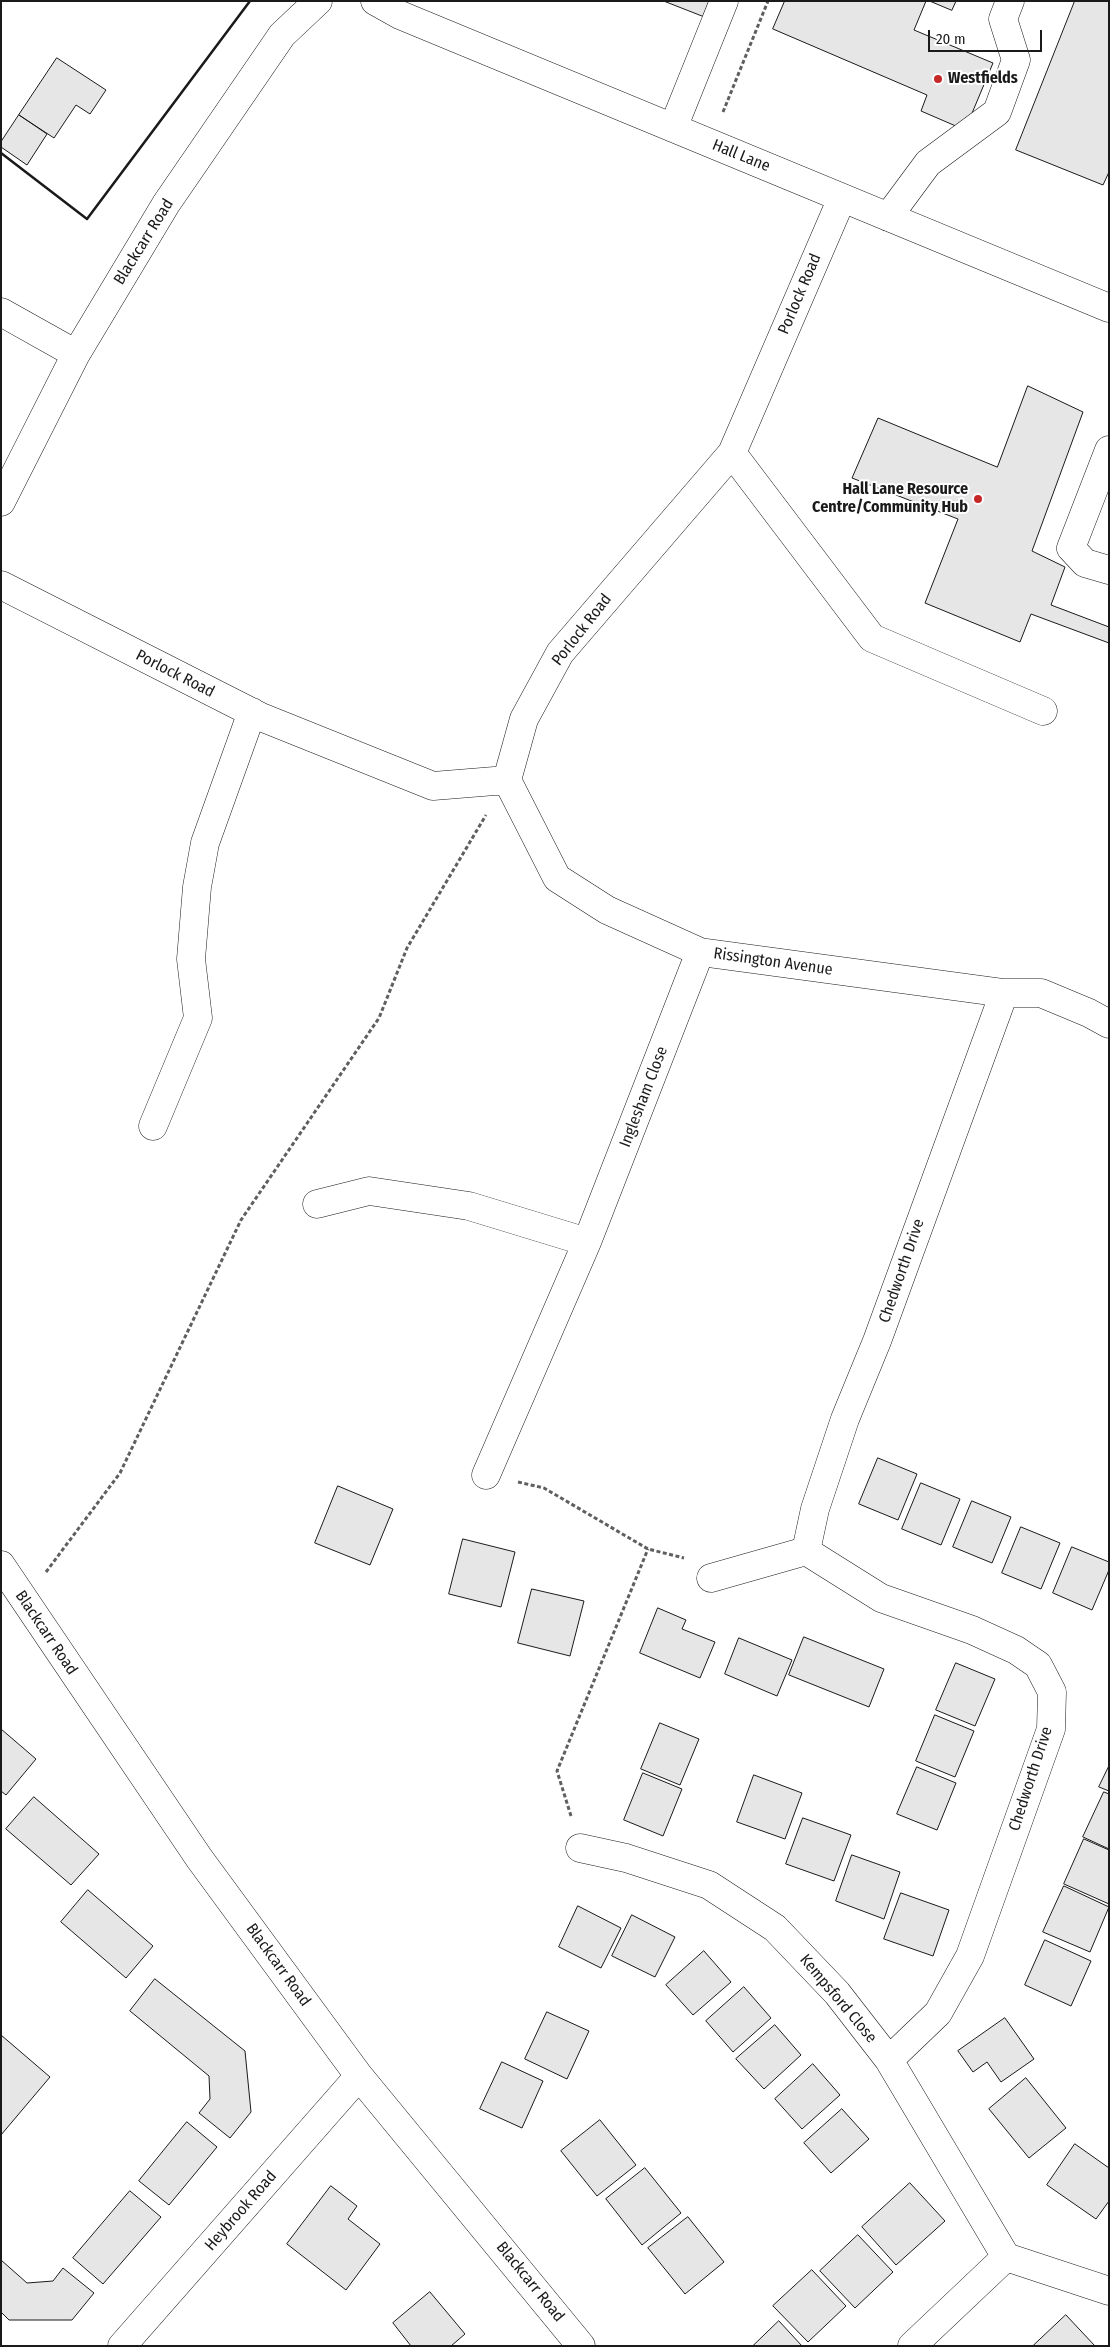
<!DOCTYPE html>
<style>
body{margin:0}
#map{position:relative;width:1110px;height:2347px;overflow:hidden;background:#fff;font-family:"Fira Sans Condensed",sans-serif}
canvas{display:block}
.frame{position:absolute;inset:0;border:2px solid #1a1a1a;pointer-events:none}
.scale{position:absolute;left:928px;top:30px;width:114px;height:22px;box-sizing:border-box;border:2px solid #1a1a1a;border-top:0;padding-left:6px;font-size:15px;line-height:18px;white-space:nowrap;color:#1a1a1a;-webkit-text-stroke:4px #fff;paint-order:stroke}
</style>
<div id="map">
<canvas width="1110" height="2347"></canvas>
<div class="frame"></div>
<div class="scale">20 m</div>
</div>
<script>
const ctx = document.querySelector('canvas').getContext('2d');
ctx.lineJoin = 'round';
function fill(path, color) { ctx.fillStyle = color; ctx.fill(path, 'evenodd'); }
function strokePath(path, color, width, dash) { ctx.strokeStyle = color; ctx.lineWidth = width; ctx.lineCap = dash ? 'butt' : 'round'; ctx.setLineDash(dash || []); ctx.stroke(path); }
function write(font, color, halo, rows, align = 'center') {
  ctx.font = font + ' "Fira Sans Condensed",sans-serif'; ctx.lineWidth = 4; ctx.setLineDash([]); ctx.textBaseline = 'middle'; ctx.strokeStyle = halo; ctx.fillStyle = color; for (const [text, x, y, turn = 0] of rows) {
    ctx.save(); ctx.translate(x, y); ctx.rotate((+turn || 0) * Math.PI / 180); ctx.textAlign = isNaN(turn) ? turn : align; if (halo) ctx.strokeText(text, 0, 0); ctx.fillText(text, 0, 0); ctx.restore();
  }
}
const building = new Path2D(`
 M 664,1 L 709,1 L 703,16 Z
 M 785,1 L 926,1 L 914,30 L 993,63 L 965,130 L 921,111 L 927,95 L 773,29 Z
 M 930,1 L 956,1 L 952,10 Z
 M 1075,1 L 1109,1 L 1109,172 L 1103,185 L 1016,150 Z
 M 57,58 L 106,90 L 90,114 L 76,105 L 54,138 L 19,115 Z
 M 19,115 L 47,134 L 27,165 L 1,147 L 1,142 Z
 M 1028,386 L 1083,412 L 1032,551 L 1065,567 L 1051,605 L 1109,627 L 1109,643 L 1031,614 L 1020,642 L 925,603 L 958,519 L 852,478 L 878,418 L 997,467 Z
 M 878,1458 L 917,1474 L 898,1520 L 859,1504 Z
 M 921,1483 L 960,1499 L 941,1545 L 902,1529 Z
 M 338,1486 L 393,1509 L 370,1565 L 315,1543 Z
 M 972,1501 L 1011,1517 L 992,1563 L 953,1547 Z
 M 1021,1527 L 1060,1543 L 1041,1589 L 1002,1573 Z
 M 463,1539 L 515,1552 L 501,1607 L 449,1594 Z
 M 1072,1547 L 1109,1562 L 1109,1570 L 1092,1610 L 1053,1593 Z
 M 532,1589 L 584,1601 L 570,1656 L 518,1643 Z
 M 658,1608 L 686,1620 L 682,1629 L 715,1642 L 700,1678 L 640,1653 Z
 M 804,1637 L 884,1669 L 869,1707 L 789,1675 Z
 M 739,1638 L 792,1660 L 777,1696 L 725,1674 Z
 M 956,1663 L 995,1679 L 975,1726 L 936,1710 Z
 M 935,1715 L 974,1731 L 955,1777 L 916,1761 Z
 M 660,1723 L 699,1739 L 680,1785 L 641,1769 Z
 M 1,1729 L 36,1759 L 6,1795 L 1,1791 Z
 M 1109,1766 L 1109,1791 L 1099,1787 Z
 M 917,1767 L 956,1783 L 937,1830 L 897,1814 Z
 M 643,1773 L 682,1789 L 663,1836 L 624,1820 Z
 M 754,1775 L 802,1793 L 785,1839 L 737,1822 Z
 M 1104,1792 L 1109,1794 L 1109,1849 L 1083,1837 Z
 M 34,1797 L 99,1854 L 71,1885 L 6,1829 Z
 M 803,1818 L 851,1835 L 834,1881 L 786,1864 Z
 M 1084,1839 L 1109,1850 L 1109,1904 L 1064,1884 Z
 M 852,1855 L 900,1872 L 884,1919 L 836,1901 Z
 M 1064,1886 L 1109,1907 L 1090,1952 L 1043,1932 Z
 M 88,1890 L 153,1946 L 126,1978 L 61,1922 Z
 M 901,1893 L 949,1910 L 933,1956 L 884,1939 Z
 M 578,1906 L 621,1928 L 601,1968 L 559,1947 Z
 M 632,1915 L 675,1937 L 655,1977 L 612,1956 Z
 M 1045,1940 L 1091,1961 L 1071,2006 L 1025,1985 Z
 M 704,1951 L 731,1982 L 693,2015 L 666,1985 Z
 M 155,1979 L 245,2051 L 251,2112 L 230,2138 L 199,2113 L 210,2099 L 209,2076 L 130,2011 Z
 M 744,1987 L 771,2018 L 733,2052 L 706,2021 Z
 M 547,2012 L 589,2031 L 567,2079 L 525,2059 Z
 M 1005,2018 L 1034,2059 L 1001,2082 L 987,2062 L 973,2072 L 958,2051 Z
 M 775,2025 L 801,2055 L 764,2089 L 736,2059 Z
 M 1,2035 L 50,2077 L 1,2135 Z
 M 502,2062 L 543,2081 L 522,2128 L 480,2109 Z
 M 813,2064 L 840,2095 L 802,2129 L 775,2099 Z
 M 1026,2078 L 1066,2128 L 1029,2158 L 989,2109 Z
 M 842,2109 L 869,2139 L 831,2173 L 804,2143 Z
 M 600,2120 L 636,2165 L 597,2196 L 561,2151 Z
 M 187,2122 L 217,2147 L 169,2205 L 139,2181 Z
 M 1075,2144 L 1109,2168 L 1109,2201 L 1096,2219 L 1047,2185 Z
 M 645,2168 L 681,2213 L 642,2245 L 606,2199 Z
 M 910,2183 L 945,2221 L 896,2265 L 862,2227 Z
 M 331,2186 L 357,2206 L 348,2219 L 380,2244 L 346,2290 L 287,2244 Z
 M 130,2191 L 161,2217 L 103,2284 L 73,2258 Z
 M 688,2217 L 724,2262 L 685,2294 L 648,2248 Z
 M 858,2235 L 893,2272 L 855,2308 L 820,2271 Z
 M 1,2260 L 27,2283 L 53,2281 L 63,2268 L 94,2293 L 72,2320 L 9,2320 L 1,2312 Z
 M 812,2270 L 846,2306 L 808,2342 L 773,2306 Z
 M 430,2292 L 465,2334 L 451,2346 L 411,2346 L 393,2323 Z
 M 1066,2315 L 1095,2346 L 1033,2346 Z
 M 779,2321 L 802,2346 L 753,2346 Z`);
fill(building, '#e6e6e6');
strokePath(building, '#1a1a1a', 1);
const minor = new Path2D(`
 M 375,1 L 400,15 L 1109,308
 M 673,128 L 724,1
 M 888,217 L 928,163 L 997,112 L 1016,60 L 1003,19 L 1010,1
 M 1,312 L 76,354
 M 1109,450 L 1071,548 L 1085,563 L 1109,570
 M 732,453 L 872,638 L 1043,711
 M 1,502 L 76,354 L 166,204 L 282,35 L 318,1
 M 1,585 L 261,717 L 433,786 L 507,780
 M 507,780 L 557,878 L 607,910 L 700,952 L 1004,993 L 1041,993 L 1089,1013 L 1109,1024
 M 507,780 L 524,719 L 560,653 L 732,453 L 842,198
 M 153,1126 L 198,1018 L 191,959 L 197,887 L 205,843 L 252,712
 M 317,1204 L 369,1191 L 469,1206 L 587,1242
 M 486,1475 L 587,1242 L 700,952
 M 1,1565 L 199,1858 L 359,2076 L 581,2346
 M 711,1578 L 806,1551
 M 580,1848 L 626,1858 L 709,1885 L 775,1928 L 837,1993 L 889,2060 L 1006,2257 L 1109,2291
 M 889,2060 L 938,2013 L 970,1956 L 1051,1729 L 1052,1692 L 1038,1665 L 1016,1650 L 972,1630 L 881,1598 L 806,1551 L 815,1509 L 845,1419 L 877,1341 L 1004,993
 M 122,2346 L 359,2076
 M 912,2346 L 1006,2257`);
strokePath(minor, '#1a1a1a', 29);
strokePath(new Path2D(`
 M 723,112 L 768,1
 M 518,1482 L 544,1488 L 648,1549 L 684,1558
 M 46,1572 L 120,1473 L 241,1220 L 379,1018 L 407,948 L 486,815
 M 571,1816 L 557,1771 L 648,1549`), '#5f5f5f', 3, [4, 2.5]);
strokePath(minor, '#fff', 28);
strokePath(new Path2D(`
 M 1,153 L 87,219 L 250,1`), '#1a1a1a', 2.5);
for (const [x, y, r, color] of [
 [938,79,5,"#c62828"],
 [978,499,5,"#c62828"]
]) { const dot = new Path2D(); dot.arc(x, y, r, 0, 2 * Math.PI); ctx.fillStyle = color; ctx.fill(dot); strokePath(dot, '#fff', 2); }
write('bold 16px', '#1a1a1a', '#fff', [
 ["Westfields",948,79],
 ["Hall Lane Resource",968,490,"right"],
 ["Centre/Community Hub",968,508,"right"]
], 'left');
write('16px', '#1a1a1a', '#fff', [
 ["Hall Lane",741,156,22],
 ["Blackcarr Road",144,242,-58],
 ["Porlock Road",800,294,-67],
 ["Porlock Road",582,630,-52],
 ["Porlock Road",175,674,27],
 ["Rissington Avenue",773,962,8],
 ["Inglesham Close",644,1097,-69],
 ["Chedworth Drive",902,1271,-71],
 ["Blackcarr Road",46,1633,56],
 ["Chedworth Drive",1031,1779,-72],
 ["Blackcarr Road",278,1965,54],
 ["Kempsford Close",838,1999,50],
 ["Heybrook Road",241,2211,-49],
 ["Blackcarr Road",530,2282,51]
]);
</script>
